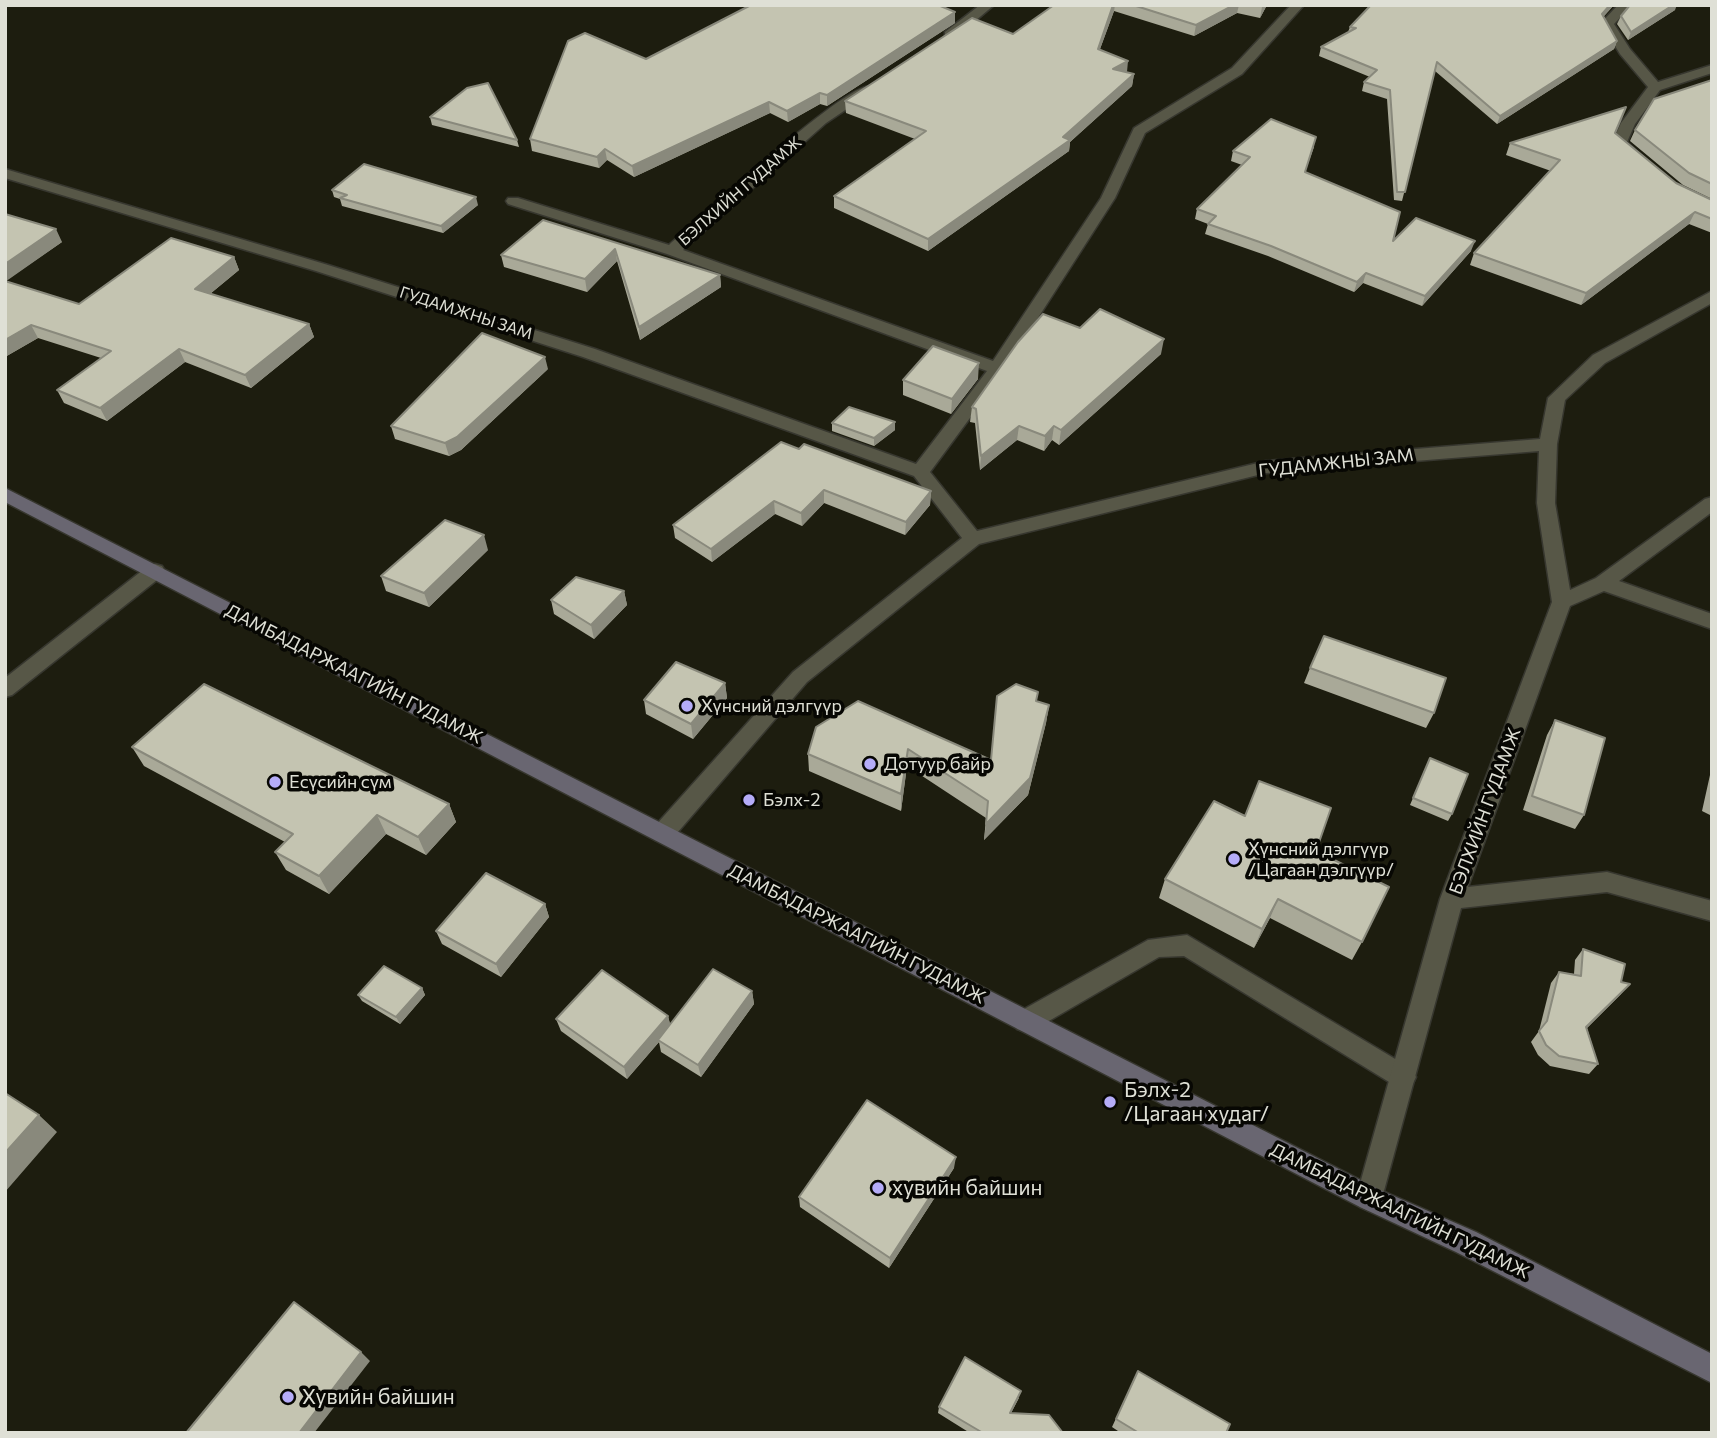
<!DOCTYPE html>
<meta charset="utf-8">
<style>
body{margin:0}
#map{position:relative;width:1717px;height:1438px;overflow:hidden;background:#1d1d0f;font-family:Commissioner,sans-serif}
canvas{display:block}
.frame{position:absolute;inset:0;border:7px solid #dfe0d6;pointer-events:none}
</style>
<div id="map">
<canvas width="1717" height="1438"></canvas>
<div class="frame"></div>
</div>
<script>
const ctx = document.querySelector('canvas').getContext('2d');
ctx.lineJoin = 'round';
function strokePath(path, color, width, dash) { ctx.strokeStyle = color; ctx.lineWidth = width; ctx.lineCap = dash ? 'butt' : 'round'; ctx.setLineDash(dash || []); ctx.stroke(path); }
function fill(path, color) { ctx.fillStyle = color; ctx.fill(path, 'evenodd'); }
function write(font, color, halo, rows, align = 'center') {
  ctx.font = font + ' Commissioner,sans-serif'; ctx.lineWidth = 7; ctx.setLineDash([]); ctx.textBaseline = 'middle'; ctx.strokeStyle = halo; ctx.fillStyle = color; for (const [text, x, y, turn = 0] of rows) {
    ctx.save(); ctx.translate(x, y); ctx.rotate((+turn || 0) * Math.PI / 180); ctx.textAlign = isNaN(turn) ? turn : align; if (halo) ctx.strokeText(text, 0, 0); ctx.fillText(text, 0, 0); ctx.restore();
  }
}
const lane = new Path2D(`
 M 1187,935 L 1412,1069 L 1416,1077 L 1412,1085 L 1403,1089 L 1394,1085 L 1184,956 L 1159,957 L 1035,1029 L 1026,1032 L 1017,1029 L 1014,1021 L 1017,1013 L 1148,940 Z`);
const street = new Path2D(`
 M 980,5 L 994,5 L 955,38 L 945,38 L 945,32 Z
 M 1291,5 L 1304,5 L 1242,74 L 1145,133 L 1115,198 L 998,380 L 930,472 L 977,531 L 1266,461 L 1540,439 L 1548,398 L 1593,355 L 1712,291 L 1712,303 L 1605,363 L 1565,400 L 1557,444 L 1555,503 L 1570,590 L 1596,578 L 1705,499 L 1712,497 L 1712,512 L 1619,581 L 1712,614 L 1712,629 L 1604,591 L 1570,606 L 1468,887 L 1607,872 L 1712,901 L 1712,921 L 1607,892 L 1461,908 L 1382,1198 L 1378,1207 L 1369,1211 L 1360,1207 L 1356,1198 L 1440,899 L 1552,602 L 1537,503 L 1539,451 L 1266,473 L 979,544 L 807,682 L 671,840 L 663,842 L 655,840 L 652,833 L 655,826 L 793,672 L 962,538 L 914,476 L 583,357 L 316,271 L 5,178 L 5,169 L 328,265 L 595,349 L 916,464 L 987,371 L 667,254 L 508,204 L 506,201 L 508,198 L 518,198 L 669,245 C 697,221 847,81 872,86 L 872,92 L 826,123 L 683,250 L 993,361 L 1101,198 L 1134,128 L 1232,68 Z
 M 1618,5 L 1632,5 L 1614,24 L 1630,49 L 1658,82 L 1712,65 L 1712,73 L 1660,90 L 1635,124 L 1627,142 L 1643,157 L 1636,161 L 1612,143 L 1621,123 L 1648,87 L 1620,54 L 1601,23 Z
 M 155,564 L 162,566 L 165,571 L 162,576 L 12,695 L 5,697 L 5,678 L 148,566 Z`);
const secondary = new Path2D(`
 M 5,488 L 1378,1189 L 1476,1232 L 1712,1354 L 1712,1383 L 1456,1252 L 1360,1207 L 5,502 Z`);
strokePath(lane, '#37372f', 3);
strokePath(street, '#37372f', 3);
strokePath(secondary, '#37372f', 3);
fill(lane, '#575747');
fill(street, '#575747');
fill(secondary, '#696671');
fill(new Path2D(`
 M 1054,5 L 1267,5 L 1260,18 L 1237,13 L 1194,36 L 1114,11 L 1100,49 L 1126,72 L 1134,74 L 1132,86 L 1070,142 L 1069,151 L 928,251 L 834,208 L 834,196 L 915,139 L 846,113 L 845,101 L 1013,34 Z
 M 1614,5 L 1603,17 L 1617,41 L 1614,49 L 1497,124 L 1435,71 L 1402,201 L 1394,200 L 1387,99 L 1362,91 L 1364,82 L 1370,77 L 1319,56 L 1321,47 L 1348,32 L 1350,27 Z
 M 1675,10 L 1628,40 L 1617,24 L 1621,16 Z
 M 955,23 L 827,106 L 820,104 L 788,122 L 770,113 L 634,177 L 607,160 L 599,168 L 532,151 L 530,139 L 646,59 Z
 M 1712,80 L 1712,199 L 1683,185 L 1630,141 L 1635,130 Z
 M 430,117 L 517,140 L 519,147 L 432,125 Z
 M 1615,133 L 1676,183 L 1712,200 L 1712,233 L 1689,224 L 1581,305 L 1470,265 L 1474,253 L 1551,171 L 1506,155 L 1510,143 Z
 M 1314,147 L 1305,172 L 1393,241 L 1471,251 L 1422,306 L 1363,283 L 1354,292 L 1268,256 L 1205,234 L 1208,224 L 1195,219 L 1197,209 L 1242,165 L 1231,161 L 1233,151 Z
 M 332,190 L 478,205 L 443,233 L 342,206 L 340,199 L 334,197 Z
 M 5,214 L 62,242 L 5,281 L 79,304 L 234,257 L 239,270 L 210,294 L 309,324 L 314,337 L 251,388 L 185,362 L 107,421 L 64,403 L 57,390 L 101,358 L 38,338 L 5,357 Z
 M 543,220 L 720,275 L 721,287 L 640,340 L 617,261 L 587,292 L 504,267 L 501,255 Z
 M 1080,328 L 1161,354 L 1059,445 L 1052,440 L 1044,451 L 1017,440 L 980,470 L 975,423 L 970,422 L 972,407 Z
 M 548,369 L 461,450 L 449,456 L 395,439 L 391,426 Z
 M 978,379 L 951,414 L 903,395 L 903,380 Z
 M 895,422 L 895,430 L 874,446 L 832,431 L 832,423 Z
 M 799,449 L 931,491 L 930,505 L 905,535 L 824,503 L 802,526 L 775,514 L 712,562 L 675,538 L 673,525 Z
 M 488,550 L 429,607 L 386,591 L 381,576 Z
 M 624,591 L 627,605 L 594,639 L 554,614 L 551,600 Z
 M 1310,668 L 1434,713 L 1426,728 L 1304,683 Z
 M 725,683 L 727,698 L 693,739 L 646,714 L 644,700 Z
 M 997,696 L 1037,701 L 1049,705 L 1046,723 L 1028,795 L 984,840 L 986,818 L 907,766 L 901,811 L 809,771 L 808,754 L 858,701 L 991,760 Z
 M 1555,720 L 1584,815 L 1575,829 L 1523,810 L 1547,735 Z
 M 132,747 L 449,804 L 456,822 L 426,855 L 386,834 L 329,894 L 286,870 L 275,852 L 285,842 L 144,766 Z
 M 1430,758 L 1452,814 L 1448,821 L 1410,805 Z
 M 1712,766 L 1712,816 L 1702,811 Z
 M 1316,851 L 1362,942 L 1352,960 L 1270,918 L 1254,948 L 1159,898 L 1165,879 Z
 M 545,904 L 549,917 L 501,977 L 442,944 L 436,931 Z
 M 1583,949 L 1621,982 L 1621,994 L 1587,1028 L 1598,1064 L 1589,1074 L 1550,1066 L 1538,1055 L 1531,1042 L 1539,1031 L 1551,983 L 1559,972 L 1574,974 L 1575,960 Z
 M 422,988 L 425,995 L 400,1024 L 362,1001 L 358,995 Z
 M 752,991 L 754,1004 L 701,1077 L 661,1052 L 659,1042 L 627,1079 L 561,1031 L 556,1019 L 668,1016 L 670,1024 Z
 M 954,1168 L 889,1268 L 800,1207 L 799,1197 Z
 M 1138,1371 L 1226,1433 L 1121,1433 L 1112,1427 Z
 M 1019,1398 L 1011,1413 L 1063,1433 L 970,1433 L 938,1413 L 939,1407 Z`), '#a9a998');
fill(new Path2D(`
 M 1113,5 L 1115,5 L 1114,11 L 1096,60 L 1098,49 Z
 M 1234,5 L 1239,5 L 1237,13 L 1194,36 L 1196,25 Z
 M 1263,5 L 1267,5 L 1260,18 L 1262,7 Z
 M 1610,5 L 1614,5 L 1598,23 L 1602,14 Z
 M 1673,5 L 1677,5 L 1675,10 L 1628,40 L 1631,32 Z
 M 955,12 L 955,23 L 827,106 L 827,95 Z
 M 1617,41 L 1614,49 L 1497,124 L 1500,116 Z
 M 1128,61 L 1127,72 L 1113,69 Z
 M 1134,74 L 1132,86 L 1070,142 L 1069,151 L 928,251 L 928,239 L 1063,137 Z
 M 820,93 L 820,104 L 788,122 L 787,111 Z
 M 769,102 L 770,113 L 634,177 L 632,166 Z
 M 605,149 L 607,160 L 599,168 L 597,157 Z
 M 476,197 L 478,205 L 443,233 L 441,226 Z
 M 1695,212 L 1689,224 L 1581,305 L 1586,293 Z
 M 56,229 L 62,242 L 5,282 L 5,264 Z
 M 1475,241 L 1471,251 L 1422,306 L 1425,296 Z
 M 615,249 L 617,261 L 587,292 L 585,279 Z
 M 234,257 L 239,270 L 200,302 L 195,289 Z
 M 1366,273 L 1363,283 L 1354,292 L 1357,282 Z
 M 720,275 L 721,287 L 640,340 L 639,327 Z
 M 309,324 L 314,337 L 251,388 L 245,375 Z
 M 31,325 L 38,338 L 5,357 L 5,340 Z
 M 1164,339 L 1161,354 L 1059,445 L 1061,430 Z
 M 179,349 L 185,362 L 107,421 L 100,408 Z
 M 545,357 L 548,369 L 461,450 L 449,456 L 445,443 Z
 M 979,363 L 978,379 L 951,414 L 952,399 Z
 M 895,422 L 895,430 L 874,446 L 874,438 Z
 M 1019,426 L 1017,440 L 980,470 L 981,456 Z
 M 1054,426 L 1052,440 L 1044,451 L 1045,436 Z
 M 824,490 L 824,503 L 802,526 L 801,513 Z
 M 931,491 L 930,505 L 905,535 L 906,522 Z
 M 774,501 L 775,514 L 712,562 L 711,549 Z
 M 484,535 L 488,550 L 429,607 L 424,593 Z
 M 624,591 L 627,605 L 594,639 L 591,625 Z
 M 725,683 L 727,698 L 693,739 L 691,724 Z
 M 1049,705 L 1046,723 L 1028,795 L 984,840 L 986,824 Z
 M 908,749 L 907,766 L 901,811 L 901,794 Z
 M 449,804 L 456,822 L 426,855 L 418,837 Z
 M 377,815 L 386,834 L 329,894 L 319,876 Z
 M 1278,899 L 1270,918 L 1254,948 L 1262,929 Z
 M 545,904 L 549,917 L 501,977 L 496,964 Z
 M 1630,984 L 1621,994 L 1578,1037 L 1586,1027 Z
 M 422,988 L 425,995 L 400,1024 L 396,1017 Z
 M 752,991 L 754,1004 L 701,1077 L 698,1065 Z
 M 668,1016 L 671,1028 L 658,1040 L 659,1042 L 627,1079 L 624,1067 Z
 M 39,1115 L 57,1132 L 5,1192 L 5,1153 Z
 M 956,1157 L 954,1168 L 889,1268 L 890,1258 Z
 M 361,1352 L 370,1361 L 314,1433 L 299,1433 Z`), '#89897c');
const building = new Path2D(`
 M 751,5 L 938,5 L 955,12 L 827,95 L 820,93 L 787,111 L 769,102 L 632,166 L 605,149 L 597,157 L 530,139 L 568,41 L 585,33 L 646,59 Z
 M 1054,5 L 1113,5 L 1098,49 L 1128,61 L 1113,69 L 1134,74 L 1063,137 L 1070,140 L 928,239 L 834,196 L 926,131 L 845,101 L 972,18 L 1013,34 Z
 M 1133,5 L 1234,5 L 1196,25 Z
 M 1371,5 L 1610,5 L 1602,14 L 1617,41 L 1500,116 L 1437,62 L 1405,192 L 1397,192 L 1390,90 L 1364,82 L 1377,70 L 1321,47 L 1356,28 L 1350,27 Z
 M 1630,5 L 1673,5 L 1631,32 L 1621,16 Z
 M 1712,80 L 1712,184 L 1689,173 L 1635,130 L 1654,99 Z
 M 488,83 L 517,140 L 430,117 L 467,88 Z
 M 1626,107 L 1615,133 L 1676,183 L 1712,200 L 1712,219 L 1695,212 L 1586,293 L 1474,253 L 1560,160 L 1510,143 Z
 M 1271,119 L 1316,137 L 1305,172 L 1400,212 L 1393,241 L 1416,218 L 1475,241 L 1425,296 L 1366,273 L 1357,282 L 1271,246 L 1208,224 L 1216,216 L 1197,209 L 1250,157 L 1233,151 Z
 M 364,164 L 476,197 L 441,226 L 340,198 L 347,195 L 332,190 Z
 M 5,214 L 56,229 L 5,264 Z
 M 543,220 L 720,275 L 639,327 L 615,249 L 585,279 L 501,255 Z
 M 171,238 L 234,257 L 195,289 L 309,324 L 245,375 L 179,349 L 100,408 L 57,390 L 111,351 L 31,325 L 5,340 L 5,281 L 79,304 Z
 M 1100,309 L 1164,339 L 1061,430 L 1054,426 L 1045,436 L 1019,426 L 981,456 L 976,409 L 972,407 L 1018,342 L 1043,314 L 1080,328 Z
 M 482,333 L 545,357 L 457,437 L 445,443 L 391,426 Z
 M 933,346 L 979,363 L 952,399 L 903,380 Z
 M 849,407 L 895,422 L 874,438 L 832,423 Z
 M 781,442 L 799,449 L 804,444 L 931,491 L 906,522 L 824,490 L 801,513 L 774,501 L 711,549 L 673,525 Z
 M 445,520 L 484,535 L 424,593 L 381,576 Z
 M 576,577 L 624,591 L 591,625 L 551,600 Z
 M 1324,636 L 1446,678 L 1434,713 L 1310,668 Z
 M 676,662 L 725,683 L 691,724 L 644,700 Z
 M 204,684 L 449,804 L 418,837 L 377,815 L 319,876 L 275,852 L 293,834 L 132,747 Z
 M 1016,684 L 1038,692 L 1036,701 L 1049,705 L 1030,778 L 986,824 L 988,801 L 908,749 L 901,794 L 808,754 L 816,727 L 858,701 L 991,760 L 997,696 Z
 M 1555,720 L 1605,738 L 1584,815 L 1532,796 Z
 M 1430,758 L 1468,774 L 1452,814 L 1413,798 Z
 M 1259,781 L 1331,808 L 1316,851 L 1389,887 L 1362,942 L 1278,899 L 1262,929 L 1165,879 L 1214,801 L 1245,816 Z
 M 486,873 L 545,904 L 496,964 L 436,931 Z
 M 1583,949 L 1625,964 L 1621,982 L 1630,984 L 1586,1027 L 1598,1064 L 1559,1056 L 1546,1045 L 1539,1031 L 1547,1021 L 1559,972 L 1581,976 Z
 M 384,966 L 422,988 L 396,1017 L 358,995 Z
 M 713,969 L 752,991 L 698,1065 L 658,1040 Z
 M 602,970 L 668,1016 L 624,1067 L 556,1019 Z
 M 5,1093 L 39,1115 L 5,1153 Z
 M 867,1100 L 956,1157 L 890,1258 L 799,1197 Z
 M 294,1302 L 361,1352 L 299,1433 L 186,1433 Z
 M 965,1357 L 1021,1391 L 1010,1413 L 1049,1415 L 1063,1433 L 983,1433 L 939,1407 Z
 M 1138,1371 L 1230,1424 L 1226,1433 L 1139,1433 L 1116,1419 Z`);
fill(building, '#c4c4b1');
strokePath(building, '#89897c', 2);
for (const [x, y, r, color] of [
 [687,706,7,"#b5acf8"],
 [870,764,7,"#b5acf8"],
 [275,782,7,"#b5acf8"],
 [749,800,7,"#b5acf8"],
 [1234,859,7,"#b5acf8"],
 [1110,1102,7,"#b5acf8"],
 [878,1188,7,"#b5acf8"],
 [288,1397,7,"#b5acf8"]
]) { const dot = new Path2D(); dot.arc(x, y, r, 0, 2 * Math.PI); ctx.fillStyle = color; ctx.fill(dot); strokePath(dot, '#070703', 2.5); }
write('16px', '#dfe0d6', '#070703', [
 ["БЭЛХИЙН ГУДАМЖ",740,191,-41],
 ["ГУДАМЖНЫ ЗАМ",466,313,18]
]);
write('18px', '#dfe0d6', '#070703', [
 ["ГУДАМЖНЫ ЗАМ",1336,463,-6],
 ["ДАМБАДАРЖААГИЙН ГУДАМЖ",354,674,27],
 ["БЭЛХИЙН ГУДАМЖ",1485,811,-70],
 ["ДАМБАДАРЖААГИЙН ГУДАМЖ",857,934,27],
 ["ДАМБАДАРЖААГИЙН ГУДАМЖ",1400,1211,26]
]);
write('18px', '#dfe0d6', '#070703', [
 ["Хүнсний дэлгүүр",701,706],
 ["Дотуур байр",884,764],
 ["Есүсийн сүм",289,782],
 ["Бэлх-2",763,800],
 ["Хүнсний дэлгүүр",1248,849],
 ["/Цагаан дэлгүүр/",1248,870]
], 'left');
write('21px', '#dfe0d6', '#070703', [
 ["Бэлх-2",1124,1090],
 ["/Цагаан худаг/",1124,1114],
 ["хувийн байшин",892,1188],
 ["Хувийн байшин",302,1397]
], 'left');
</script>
